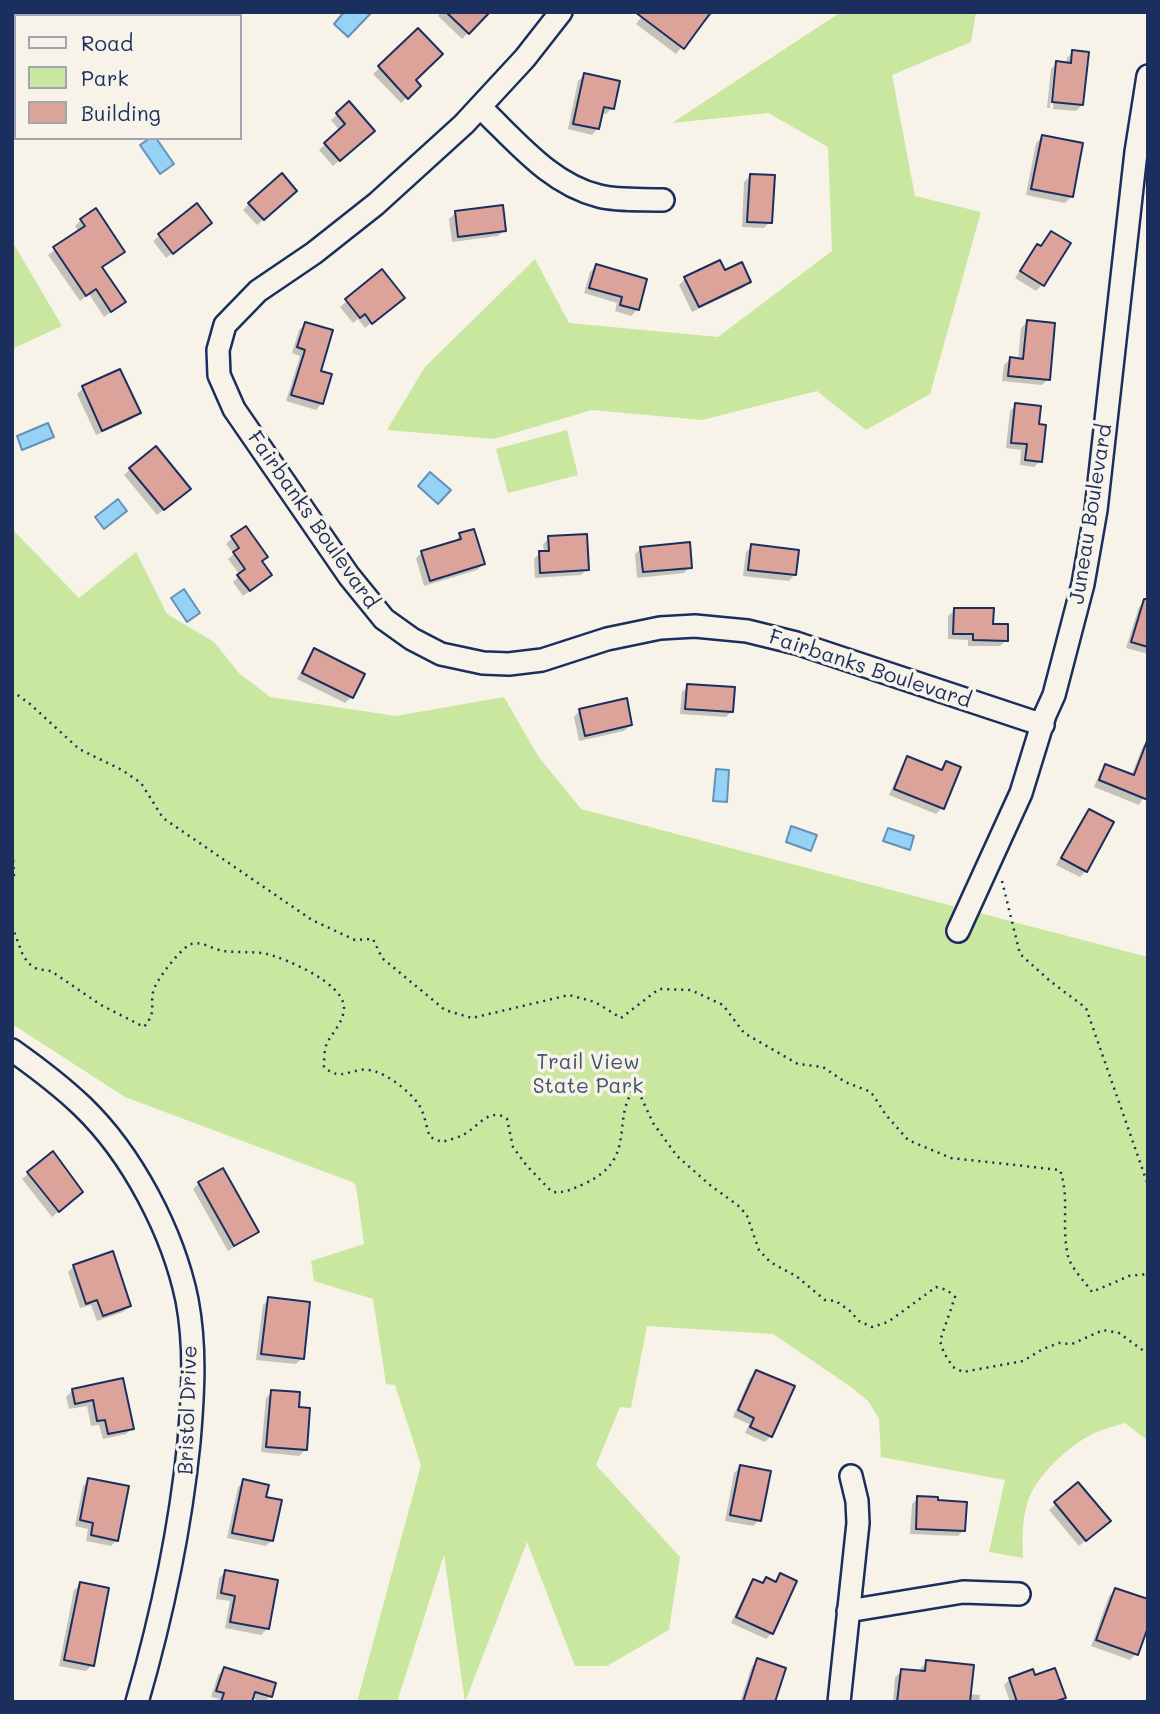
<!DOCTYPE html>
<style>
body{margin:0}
#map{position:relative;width:1160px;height:1714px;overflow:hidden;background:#f7f3e8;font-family:Mali,sans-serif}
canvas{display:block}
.frame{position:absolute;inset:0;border:14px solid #1b2f5e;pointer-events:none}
.legend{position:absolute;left:14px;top:14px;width:228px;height:126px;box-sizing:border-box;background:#f7f3e8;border:2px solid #9fa5b1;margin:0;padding:9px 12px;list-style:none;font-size:21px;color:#1b2f5e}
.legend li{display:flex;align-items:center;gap:14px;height:35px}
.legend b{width:35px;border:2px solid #9fa5b1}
</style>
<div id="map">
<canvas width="1160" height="1714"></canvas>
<div class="frame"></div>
<ul class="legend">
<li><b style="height:9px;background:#f7f3e8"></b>Road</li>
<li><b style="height:19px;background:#cae79f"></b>Park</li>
<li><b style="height:19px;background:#dca39b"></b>Building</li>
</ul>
</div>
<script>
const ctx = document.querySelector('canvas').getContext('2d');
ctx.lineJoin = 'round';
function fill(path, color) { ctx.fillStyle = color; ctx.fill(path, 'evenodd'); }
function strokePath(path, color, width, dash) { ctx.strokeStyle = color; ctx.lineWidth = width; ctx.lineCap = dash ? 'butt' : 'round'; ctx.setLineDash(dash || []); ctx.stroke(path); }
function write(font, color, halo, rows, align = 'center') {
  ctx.font = font + ' Mali,sans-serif'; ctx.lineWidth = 7; ctx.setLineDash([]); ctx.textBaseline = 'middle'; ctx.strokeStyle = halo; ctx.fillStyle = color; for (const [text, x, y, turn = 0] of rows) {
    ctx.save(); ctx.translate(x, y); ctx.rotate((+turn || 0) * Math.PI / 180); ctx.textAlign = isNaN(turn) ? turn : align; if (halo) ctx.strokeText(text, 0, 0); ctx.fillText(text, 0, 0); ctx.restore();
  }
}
fill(new Path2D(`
 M 841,12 L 976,12 L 971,42 L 892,75 L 915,196 L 981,212 L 930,394 L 866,430 L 817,391 L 702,420 L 592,410 L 494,439 L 387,430 L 425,367 L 535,259 L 569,323 L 718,337 L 832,251 L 828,147 L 768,113 L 672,123 Z
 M 12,241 L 62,326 L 12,349 Z
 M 567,430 L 578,475 L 508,493 L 496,449 Z
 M 12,529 L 79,598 L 136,552 L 167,614 L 214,642 L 239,673 L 270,697 L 396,716 L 504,697 L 538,756 L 581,809 L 1148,957 L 1148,1441 L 1125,1423 C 1116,1426 1107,1428 1099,1431 C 1072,1442 1040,1472 1029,1498 C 1022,1517 1022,1538 1023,1558 L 989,1552 L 1005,1480 L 881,1457 L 879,1419 L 869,1402 L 851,1387 L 773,1334 L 647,1326 L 631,1408 L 620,1407 L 596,1465 L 680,1557 L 669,1630 L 607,1666 L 575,1666 L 527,1542 L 465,1702 L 444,1555 L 397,1702 L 357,1702 L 421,1465 L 395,1385 L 386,1384 L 373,1299 L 314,1281 L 311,1261 L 364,1244 L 356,1186 L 352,1182 L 125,1097 L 12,1024 Z`), '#cae79f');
const water = new Path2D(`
 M 344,12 L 372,12 L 348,37 L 334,24 Z
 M 150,138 L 156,138 L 174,164 L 160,174 L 140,145 Z
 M 48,423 L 54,437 L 22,450 L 17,436 Z
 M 430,472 L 451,490 L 438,504 L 418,486 Z
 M 118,499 L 127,511 L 104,529 L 95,517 Z
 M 184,589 L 200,613 L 187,622 L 171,598 Z
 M 716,769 L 729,770 L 727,802 L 713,801 Z
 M 791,826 L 817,835 L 811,851 L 786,842 Z
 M 888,828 L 914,836 L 910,850 L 883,841 Z`);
fill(water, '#95d2f6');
strokePath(water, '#6491b9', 2);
fill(new Path2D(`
 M 441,12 L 487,12 L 462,39 L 438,16 Z
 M 645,12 L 714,12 L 705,22 L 703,20 L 676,54 L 636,24 Z
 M 418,31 L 413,80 L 419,86 L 401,103 L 373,74 Z
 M 1073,52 L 1082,105 L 1076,111 L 1053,109 L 1057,67 L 1054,67 L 1050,108 L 1047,108 L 1051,69 L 1057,63 L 1066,64 L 1067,58 Z
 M 584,75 L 612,108 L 606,114 L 601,113 L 598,128 L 592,135 L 568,129 L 578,81 Z
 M 349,104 L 367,136 L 333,166 L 319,150 L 340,131 L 331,120 Z
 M 1042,137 L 1071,197 L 1065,203 L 1026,195 L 1036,143 Z
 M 750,176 L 770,222 L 764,228 L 742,227 L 744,182 Z
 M 289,197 L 257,225 L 243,210 L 249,204 Z
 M 197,206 L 204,228 L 166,258 L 153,241 Z
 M 456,213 L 504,230 L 498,236 L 452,242 L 449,219 Z
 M 81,220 L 117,257 L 101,268 L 124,302 L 104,317 L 89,294 L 80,301 L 48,255 L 79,232 L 75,226 Z
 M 1051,233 L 1042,285 L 1036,291 L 1015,278 L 1032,252 L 1038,246 L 1040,247 Z
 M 596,266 L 645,280 L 637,310 L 631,316 L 615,311 L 617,303 L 584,293 L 590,272 Z
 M 382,272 L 396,304 L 365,328 L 358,319 L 353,323 L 340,307 Z
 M 724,273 L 749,282 L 743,288 L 692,312 L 679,285 L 685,279 Z
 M 1027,322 L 1048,379 L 1042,385 L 1002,381 L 1004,365 L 1010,359 L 1018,360 L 1021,328 Z
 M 305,324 L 319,372 L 322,403 L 316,410 L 286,401 L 300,356 L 292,353 L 299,330 Z
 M 83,388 L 138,413 L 132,419 L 96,435 L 77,394 Z
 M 1016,405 L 1037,426 L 1040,461 L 1034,467 L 1020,465 L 1021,450 L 1006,448 L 1010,411 Z
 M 130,469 L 183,495 L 157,515 L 124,475 Z
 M 460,535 L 483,564 L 477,570 L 424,586 L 416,558 L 422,552 L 455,542 Z
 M 232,538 L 260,562 L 264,581 L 243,596 L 233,582 L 240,575 L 228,559 L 234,554 L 226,544 Z
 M 549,538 L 587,569 L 581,575 L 535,578 L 534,559 L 540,553 L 544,553 L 543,544 Z
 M 752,546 L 795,574 L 789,581 L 743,576 L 746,552 Z
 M 641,548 L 690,567 L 684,573 L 637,578 L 635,554 Z
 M 1145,601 L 1148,601 L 1148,654 L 1126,648 L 1139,607 Z
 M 955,610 L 1006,640 L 1000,646 L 968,646 L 968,640 L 948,639 L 948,616 Z
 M 315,650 L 363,675 L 351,697 L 345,703 L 297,679 L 309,656 Z
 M 688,686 L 732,711 L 726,717 L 680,714 L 682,692 Z
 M 580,710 L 631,725 L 624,731 L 579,741 L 574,717 Z
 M 1148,741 L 1148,791 L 1139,805 L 1094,787 L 1100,772 L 1106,766 L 1131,776 L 1143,746 Z
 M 908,758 L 939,771 L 946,763 L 942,808 L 936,814 L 889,795 L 902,765 Z
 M 1089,811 L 1086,871 L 1080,877 L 1056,865 L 1083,817 Z
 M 53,1153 L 75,1198 L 52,1217 L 22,1179 Z
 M 199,1183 L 257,1232 L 228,1251 L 193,1189 Z
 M 74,1266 L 129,1306 L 123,1312 L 97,1321 L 91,1305 L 80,1308 L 68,1272 Z
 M 269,1299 L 302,1358 L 296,1364 L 256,1360 L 263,1305 Z
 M 756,1372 L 771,1436 L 765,1442 L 745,1433 L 749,1424 L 733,1417 L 750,1378 Z
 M 122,1380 L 132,1428 L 126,1434 L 103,1439 L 99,1425 L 91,1426 L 87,1406 L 69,1409 L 66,1397 L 72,1391 Z
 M 272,1392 L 297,1409 L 305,1450 L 299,1456 L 261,1452 L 266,1398 Z
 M 740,1467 L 759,1520 L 753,1526 L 725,1521 L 734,1473 Z
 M 89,1480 L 117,1540 L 111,1546 L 86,1541 L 88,1529 L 75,1526 L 83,1486 Z
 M 244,1481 L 264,1498 L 272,1540 L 266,1546 L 227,1538 L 238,1487 Z
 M 1078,1484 L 1102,1527 L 1079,1546 L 1049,1510 Z
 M 918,1498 L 964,1530 L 958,1536 L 910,1534 L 912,1504 Z
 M 225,1572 L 267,1629 L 261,1635 L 225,1628 L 230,1601 L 216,1599 L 219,1578 Z
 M 780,1575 L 772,1633 L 766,1639 L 731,1623 L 748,1587 L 754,1581 L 761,1584 L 766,1579 L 774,1583 Z
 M 81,1584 L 92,1665 L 86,1671 L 59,1666 L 74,1590 Z
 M 1115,1590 L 1136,1654 L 1130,1660 L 1091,1646 L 1109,1596 Z
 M 758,1660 L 774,1702 L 740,1702 L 752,1666 Z
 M 927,1662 L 969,1694 L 980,1695 L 979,1702 L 893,1702 L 895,1677 L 902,1671 L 920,1673 L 921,1668 Z
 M 224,1669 L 270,1696 L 265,1702 L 251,1698 L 250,1702 L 218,1702 L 219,1699 L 211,1697 L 218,1675 Z
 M 1034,1677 L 1064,1697 L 1059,1702 L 1010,1702 L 1004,1685 L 1010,1679 Z`), '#0003');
const building = new Path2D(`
 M 446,12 L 490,12 L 469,34 Z
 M 635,12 L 711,12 L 684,49 Z
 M 418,28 L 443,54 L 416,80 L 421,86 L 408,99 L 378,66 Z
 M 1072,50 L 1089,52 L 1083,105 L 1052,102 L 1056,61 L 1071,63 Z
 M 584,73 L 620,81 L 614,109 L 604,107 L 599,129 L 573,124 Z
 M 349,101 L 375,131 L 340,161 L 324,143 L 345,124 L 336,113 Z
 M 1042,135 L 1083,143 L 1073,197 L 1031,189 Z
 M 282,173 L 297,191 L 264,220 L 248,203 Z
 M 750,174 L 775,175 L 772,223 L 747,222 Z
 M 197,203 L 212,223 L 173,254 L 158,234 Z
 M 503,205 L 506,231 L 458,237 L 455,211 Z
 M 96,208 L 125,252 L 102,267 L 126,302 L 111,312 L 96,289 L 86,296 L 53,247 L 85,226 L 80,219 Z
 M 1051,231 L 1071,243 L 1044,286 L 1020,271 L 1037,244 L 1041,246 Z
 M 720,260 L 725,270 L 742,262 L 751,282 L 699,307 L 684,277 Z
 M 596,264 L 647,279 L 639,310 L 620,305 L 622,297 L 589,288 Z
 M 382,269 L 405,298 L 372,324 L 365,314 L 360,318 L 345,299 Z
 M 1027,320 L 1055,323 L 1050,380 L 1008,376 L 1010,357 L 1023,359 Z
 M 305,322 L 333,330 L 321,371 L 332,374 L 323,404 L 291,395 L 305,350 L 297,347 Z
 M 120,369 L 141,413 L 102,431 L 82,386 Z
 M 1015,403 L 1041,406 L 1039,424 L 1046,425 L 1042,462 L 1025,460 L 1027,444 L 1011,443 Z
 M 156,446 L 191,489 L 164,510 L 129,468 Z
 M 246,526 L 268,557 L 262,561 L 272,575 L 250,591 L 237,575 L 245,569 L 233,552 L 239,548 L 231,536 Z
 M 474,529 L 485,564 L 430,581 L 421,551 L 461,539 L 459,533 Z
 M 587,534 L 589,570 L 540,573 L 539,551 L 549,551 L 548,536 Z
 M 690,542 L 692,568 L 643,572 L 640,547 Z
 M 751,544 L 799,550 L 796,575 L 748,570 Z
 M 1144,599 L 1148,599 L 1148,647 L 1131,642 Z
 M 954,608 L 994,608 L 993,624 L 1008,624 L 1008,641 L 973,640 L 973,634 L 953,634 Z
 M 314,648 L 365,674 L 353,698 L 302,673 Z
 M 687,684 L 735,687 L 733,712 L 685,709 Z
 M 627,698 L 632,725 L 585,736 L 579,709 Z
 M 1147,741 L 1148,800 L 1099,780 L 1105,764 L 1134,775 Z
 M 907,756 L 942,770 L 946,761 L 961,767 L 944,809 L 894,789 Z
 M 1089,809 L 1114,822 L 1087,872 L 1061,858 Z
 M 53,1151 L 83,1192 L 59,1212 L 27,1172 Z
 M 223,1168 L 259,1232 L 234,1246 L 198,1182 Z
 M 113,1251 L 131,1306 L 103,1316 L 97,1300 L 86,1304 L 73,1265 Z
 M 268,1297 L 310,1302 L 304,1359 L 261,1354 Z
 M 756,1370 L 795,1386 L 772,1437 L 750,1427 L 754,1418 L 738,1410 Z
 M 123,1378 L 134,1429 L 108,1434 L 105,1420 L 97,1421 L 93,1400 L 75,1404 L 72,1389 Z
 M 271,1390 L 300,1392 L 299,1407 L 310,1408 L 307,1450 L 266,1447 Z
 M 740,1465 L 771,1471 L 761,1521 L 730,1515 Z
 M 88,1478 L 129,1486 L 118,1541 L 91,1535 L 93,1523 L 80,1520 Z
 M 243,1479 L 269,1485 L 266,1497 L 282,1500 L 273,1541 L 232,1533 Z
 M 1078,1482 L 1111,1521 L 1086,1541 L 1054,1502 Z
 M 917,1496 L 938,1497 L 938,1500 L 967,1502 L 965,1531 L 916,1529 Z
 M 225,1570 L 278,1580 L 269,1629 L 230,1622 L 235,1596 L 221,1593 Z
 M 780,1573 L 797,1581 L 773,1634 L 736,1617 L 753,1579 L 763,1583 L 766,1577 L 776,1582 Z
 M 80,1582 L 109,1588 L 94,1666 L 64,1660 Z
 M 1115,1588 L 1148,1599 L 1148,1627 L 1138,1655 L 1096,1640 Z
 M 757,1658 L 786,1668 L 775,1702 L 743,1702 Z
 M 926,1660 L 974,1665 L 970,1702 L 897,1702 L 901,1669 L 925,1671 Z
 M 224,1667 L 276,1683 L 272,1697 L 255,1692 L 252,1702 L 221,1702 L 224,1693 L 216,1691 Z
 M 1055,1668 L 1066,1698 L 1053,1702 L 1017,1702 L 1009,1678 L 1033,1669 L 1035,1675 Z`);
fill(building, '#dca39b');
strokePath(building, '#1b2f5e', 2);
const minor = new Path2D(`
 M 561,12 L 525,58 L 464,124 L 376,204 L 314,253 L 258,291 L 225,325 L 218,350 L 219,375 L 234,409 L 349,576 L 384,619 L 412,639 L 441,654 L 483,663 L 509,664 L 542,660 L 607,639 L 660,628 L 695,626 L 747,631 L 796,643 L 1043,725
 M 480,107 C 516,141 550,184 599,196 C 619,201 642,199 663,200
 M 958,931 L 1021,793 L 1045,715 L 1054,695 L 1083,584 L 1096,510 L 1136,152 L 1148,76
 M 12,1050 C 36,1067 61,1086 82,1106 C 132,1154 173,1232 187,1300 C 196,1347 193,1395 189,1442 C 180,1531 162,1616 137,1702
 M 848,1611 L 963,1592 L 1019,1594
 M 839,1702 L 858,1523 L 857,1501 L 851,1476`);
strokePath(minor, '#1b2f5e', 26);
strokePath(new Path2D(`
 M 12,691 L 30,704 L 79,749 L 122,770 L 141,783 L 163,818 L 312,920 L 355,940 L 373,939 L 382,958 L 445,1010 L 472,1018 L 569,995 L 595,1002 L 621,1018 L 659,989 L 691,990 L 723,1005 L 744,1033 L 798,1064 L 823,1067 L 845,1082 L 871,1092 L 886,1115 L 908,1140 L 951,1158 L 1060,1170 C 1070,1198 1061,1226 1068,1256 C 1071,1268 1085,1282 1092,1292 L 1129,1276 L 1148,1274
 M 12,839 L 14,875 L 12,886
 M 1002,881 L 1020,954 L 1050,981 L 1086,1008 L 1148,1185
 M 12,926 L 22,953 L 28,963 L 37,969 L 51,971 L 101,1005 L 144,1027 C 157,1011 150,1008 153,992 C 156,980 178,952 189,945 C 200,939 213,950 224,951 C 238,953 253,951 267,954 C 287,959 343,983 344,1007 C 344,1021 334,1031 328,1041 C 324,1048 324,1059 324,1067 C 338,1079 344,1073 360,1070 C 379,1066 409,1090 419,1105 C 425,1114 426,1127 430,1137 L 442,1142 C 449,1140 457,1138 463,1135 C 478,1127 490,1106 507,1119 L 513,1147 L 527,1166 L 552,1192 C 566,1193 572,1189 584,1184 C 640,1158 609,1120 636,1086 L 653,1123 L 677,1156 L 710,1185 L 740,1207 L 747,1216 L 759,1250 L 770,1262 L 796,1276 L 825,1300 L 836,1301 L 850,1311 L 859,1321 L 872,1327 L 888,1322 L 936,1287 L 947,1290 L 955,1297 L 940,1341 L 944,1353 L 953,1367 L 963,1372 L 1023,1361 L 1043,1349 L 1059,1343 L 1072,1344 L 1103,1330 L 1119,1333 L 1148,1354`), '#1b2f5e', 2.5, [2, 5]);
strokePath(minor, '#f7f3e8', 21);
write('21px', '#1b2f5e', '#f7f3e8', [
 ["Juneau Boulevard",1091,514,-81],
 ["Fairbanks Boulevard",313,520,55],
 ["Fairbanks Boulevard",870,669,18],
 ["Bristol Drive",188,1410,-88]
]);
write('21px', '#3e546b', '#f7f3e8', [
 ["Trail View",588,1063],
 ["State Park",588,1087]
]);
</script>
